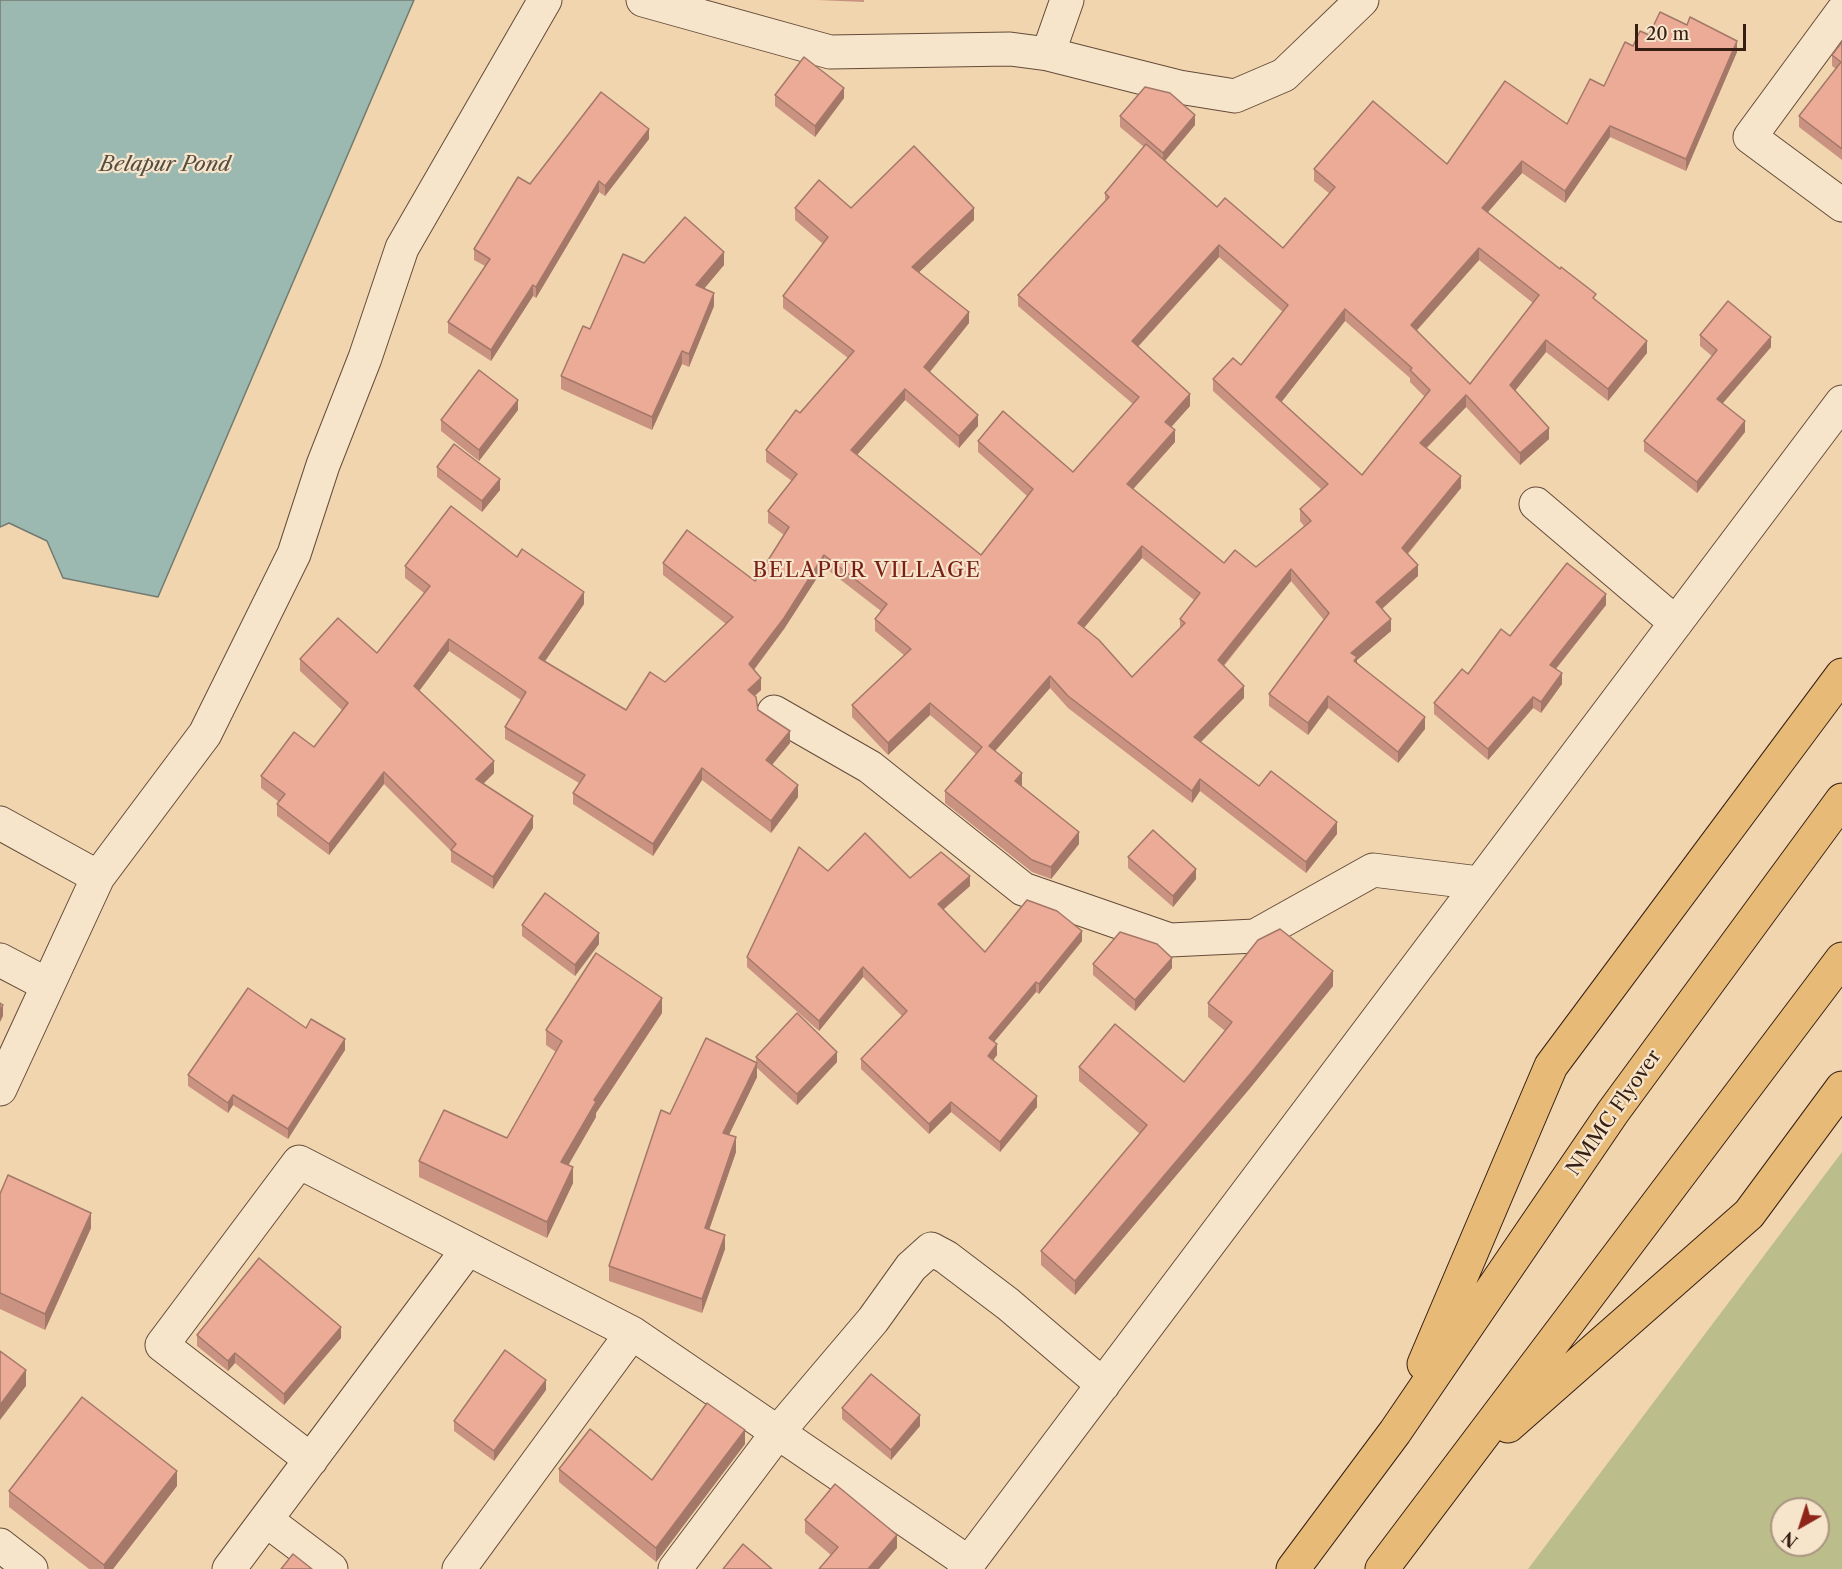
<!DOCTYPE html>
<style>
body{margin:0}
#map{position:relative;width:1842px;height:1569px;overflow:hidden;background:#f1d5af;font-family:"Libre Caslon Text",serif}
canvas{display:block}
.north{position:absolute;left:1770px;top:1497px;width:60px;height:60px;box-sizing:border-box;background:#f6e4cb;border:2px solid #a99581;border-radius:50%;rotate:219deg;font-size:16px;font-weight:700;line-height:24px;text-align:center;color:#361f12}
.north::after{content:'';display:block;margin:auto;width:21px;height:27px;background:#8f2418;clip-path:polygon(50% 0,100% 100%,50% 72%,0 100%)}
.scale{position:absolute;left:1635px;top:24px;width:111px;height:27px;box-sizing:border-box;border:3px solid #361f12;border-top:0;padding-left:8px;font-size:18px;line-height:21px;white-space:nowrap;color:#361f12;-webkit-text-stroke:4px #f6e4cb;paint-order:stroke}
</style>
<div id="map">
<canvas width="1842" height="1569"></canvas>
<div class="north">N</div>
<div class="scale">20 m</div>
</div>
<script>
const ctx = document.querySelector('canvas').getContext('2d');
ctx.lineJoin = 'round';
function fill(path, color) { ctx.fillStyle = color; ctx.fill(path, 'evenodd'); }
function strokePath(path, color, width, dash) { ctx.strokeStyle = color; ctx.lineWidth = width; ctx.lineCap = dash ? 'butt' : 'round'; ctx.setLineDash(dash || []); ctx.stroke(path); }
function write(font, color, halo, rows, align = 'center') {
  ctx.font = font + ' "Libre Caslon Text",serif'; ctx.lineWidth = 4.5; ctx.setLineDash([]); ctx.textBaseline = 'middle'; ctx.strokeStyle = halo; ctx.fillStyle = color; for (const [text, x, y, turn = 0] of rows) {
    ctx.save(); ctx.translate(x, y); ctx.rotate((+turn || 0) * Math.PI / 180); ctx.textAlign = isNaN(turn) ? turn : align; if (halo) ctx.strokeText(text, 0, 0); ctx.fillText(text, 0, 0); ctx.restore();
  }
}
fill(new Path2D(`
 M 1842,1152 L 1842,1569 L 1528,1569 ZM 1782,1509 L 1818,1509 L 1818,1545 L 1782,1545 Z`), '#bbbd8a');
const water = new Path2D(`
 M 0,0 L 414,0 L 158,597 L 63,578 L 47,541 L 9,523 L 0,527 Z`);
fill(water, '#9bb8b1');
strokePath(water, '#737b71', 1.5);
const street = new Path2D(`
 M 643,0 L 830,52 L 1010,49 L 1048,54 L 1179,87 L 1235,96 L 1284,75 L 1362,0
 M 1842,12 L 1750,137 L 1842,205
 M 1048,54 L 1067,0
 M 1536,504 L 1676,623
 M 774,712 L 870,767 L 1023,889 L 1170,940 L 1255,936 L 1373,870 L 1479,883
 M 0,823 L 98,877
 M 0,960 L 48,985
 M 0,1089 L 98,877 L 205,734 L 294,554 L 323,465 L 365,358 L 402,248 L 545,0
 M 311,1460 L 162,1345 L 299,1162 L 632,1333 L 969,1563
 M 266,1520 L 331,1569
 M 0,1545 L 31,1569
 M 229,1569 L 468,1249
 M 459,1569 L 632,1333
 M 675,1569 L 778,1432 L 873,1320 L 911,1267 L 931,1249 L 946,1257 L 1008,1304 L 1103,1385
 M 964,1569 L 1842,402`);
const highway = new Path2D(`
 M 1424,1364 L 1551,1066 L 1842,675
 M 1508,1426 L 1749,1214 L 1842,1088
 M 1293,1569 L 1395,1432 L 1613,1112 L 1842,800
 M 1382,1569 L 1842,959`);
strokePath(street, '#654c39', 35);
strokePath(highway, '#361f12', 35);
strokePath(street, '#f6e4cb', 33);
strokePath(highway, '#e8ba78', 33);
fill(new Path2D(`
 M 817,0 L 864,0 L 864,2 Z
 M 1649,35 L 1737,52 L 1686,171 L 1610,137 L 1565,203 L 1522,173 L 1488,212 L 1596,301 L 1647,353 L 1608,401 L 1546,352 L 1515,391 L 1549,439 L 1520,465 L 1466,407 L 1427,448 L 1461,488 L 1408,554 L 1418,576 L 1382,609 L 1391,631 L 1357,660 L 1357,662 L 1425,729 L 1398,763 L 1328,708 L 1308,735 L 1269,706 L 1269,694 L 1324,620 L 1291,581 L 1224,666 L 1244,698 L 1201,742 L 1259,786 L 1337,834 L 1306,873 L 1200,791 L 1192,803 L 1068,708 L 1050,688 L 995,751 L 1022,785 L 1021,786 L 1079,844 L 1051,879 L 1032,872 L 945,803 L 945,791 L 976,754 L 930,715 L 888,755 L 852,717 L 852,705 L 905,656 L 875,631 L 875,619 L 881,611 L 824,567 L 784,629 L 754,670 L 761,690 L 755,696 L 758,710 L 790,743 L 772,765 L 798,797 L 771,833 L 702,780 L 653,856 L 573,804 L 573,793 L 579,783 L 505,739 L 505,727 L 521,700 L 449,651 L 419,691 L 494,773 L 483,784 L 533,828 L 493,889 L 451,862 L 451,851 L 384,784 L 329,855 L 277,816 L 277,804 L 279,802 L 261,788 L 261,776 L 314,747 L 342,710 L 300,671 L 300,659 L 377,653 L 424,593 L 405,578 L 405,566 L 517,557 L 584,604 L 545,661 L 626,710 L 665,682 L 726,624 L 663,575 L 663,563 L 755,581 L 784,535 L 768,523 L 768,511 L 792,481 L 766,462 L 766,450 L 848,358 L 783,308 L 783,296 L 823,244 L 795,220 L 795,208 L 851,208 L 974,220 L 919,272 L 969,323 L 930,372 L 978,426 L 959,448 L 905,400 L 857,455 L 981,555 L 1027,496 L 978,452 L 978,441 L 1073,472 L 1133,404 L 1018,306 L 1018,295 L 1105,202 L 1105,193 L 1144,147 L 1120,127 L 1120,116 L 1195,125 L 1165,161 L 1217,207 L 1283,248 L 1330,194 L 1314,181 L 1314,169 L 1447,164 L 1567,124 L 1604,86 L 1633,46 ZM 1219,257 L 1283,312 L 1241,365 L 1213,379 L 1213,391 L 1321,489 L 1300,509 L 1300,521 L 1304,526 L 1256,567 L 1224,563 L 1133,489 L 1175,442 L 1171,427 L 1190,406 L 1138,347 ZM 1479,260 L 1533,303 L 1470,384 L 1416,330 ZM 1345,321 L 1410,378 L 1410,382 L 1425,397 L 1362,475 L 1281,402 ZM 1142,558 L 1194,600 L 1180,619 L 1180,628 L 1132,677 L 1084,628 Z
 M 1842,42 L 1842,160 L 1799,127 L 1799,116 L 1836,69 L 1832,66 L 1832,55 Z
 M 775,95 L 844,98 L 815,137 L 775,106 Z
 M 649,139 L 605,196 L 599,192 L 536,298 L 533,296 L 491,361 L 448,333 L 448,322 L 485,266 L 474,260 L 474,249 Z
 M 644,263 L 724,265 L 704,289 L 714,306 L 689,367 L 682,364 L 652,430 L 561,389 L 561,376 L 590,329 Z
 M 1700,335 L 1771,347 L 1722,404 L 1745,432 L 1697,493 L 1644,451 L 1644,441 L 1712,356 L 1700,346 Z
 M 518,410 L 479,461 L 441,431 L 441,420 Z
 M 437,467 L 500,490 L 482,512 L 437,477 Z
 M 1606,605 L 1556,669 L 1562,684 L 1541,713 L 1533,708 L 1488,760 L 1434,714 L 1434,703 L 1510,636 Z
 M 1128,857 L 1196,879 L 1173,907 L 1128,868 Z
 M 828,871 L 910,878 L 970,886 L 943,910 L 985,952 L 1082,941 L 1039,994 L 1036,992 L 994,1042 L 997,1055 L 993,1060 L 1037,1107 L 1000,1152 L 951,1112 L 929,1134 L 861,1069 L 861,1059 L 902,1016 L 863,977 L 819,1031 L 747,967 L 747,957 Z
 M 522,925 L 599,944 L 575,976 L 522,936 Z
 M 1093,964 L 1172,968 L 1135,1011 L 1093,975 Z
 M 1333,986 L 1251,1087 L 1075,1295 L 1041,1265 L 1041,1251 L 1140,1134 L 1079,1081 L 1079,1067 L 1184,1082 L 1225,1031 L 1208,1017 L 1208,1003 Z
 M 662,1013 L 596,1113 L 596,1117 L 568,1165 L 573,1183 L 547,1238 L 419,1177 L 419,1161 L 507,1138 L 556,1052 L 546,1045 L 546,1030 Z
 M 306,1028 L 345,1050 L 288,1139 L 233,1105 L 228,1113 L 188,1086 L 188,1075 Z
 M 756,1057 L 837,1062 L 797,1105 L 757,1068 L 757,1077 L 729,1135 L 736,1152 L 709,1229 L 725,1249 L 702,1313 L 609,1281 L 609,1266 L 670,1114 L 756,1062 Z
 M 0,1194 L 91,1228 L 45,1330 L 0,1309 Z
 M 197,1335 L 341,1338 L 284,1405 L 235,1363 L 228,1371 L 197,1346 Z
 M 546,1390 L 494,1461 L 454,1431 L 454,1421 Z
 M 842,1408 L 920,1426 L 891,1460 L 842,1419 Z
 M 745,1444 L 656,1562 L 559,1482 L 559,1469 L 652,1480 Z
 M 177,1486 L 113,1569 L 89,1569 L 9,1507 L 9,1491 Z
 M 805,1520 L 897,1548 L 831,1555 L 805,1533 Z`), '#ca9381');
fill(new Path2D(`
 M 1737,41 L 1737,52 L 1686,171 L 1686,159 Z
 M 844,88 L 844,98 L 815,137 L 815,126 Z
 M 1195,115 L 1195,125 L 1163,163 L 1163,153 Z
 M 1610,126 L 1610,137 L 1565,203 L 1565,191 Z
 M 649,129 L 649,139 L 605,196 L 605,186 Z
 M 1522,161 L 1522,173 L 1482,219 L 1482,208 Z
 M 599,181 L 599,192 L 536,298 L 536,287 Z
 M 974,208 L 974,220 L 912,279 L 912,267 Z
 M 1219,245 L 1219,257 L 1132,353 L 1132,341 Z
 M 1479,248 L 1479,260 L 1411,337 L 1411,325 Z
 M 724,252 L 724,265 L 696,298 L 696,285 Z
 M 533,285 L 533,296 L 491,361 L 491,350 Z
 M 714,293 L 714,306 L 689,367 L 689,354 Z
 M 1345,309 L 1345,321 L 1276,409 L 1276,397 Z
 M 969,312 L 969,323 L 924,379 L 924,367 Z
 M 1771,337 L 1771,347 L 1717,410 L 1717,399 Z
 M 1546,340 L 1546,352 L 1510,397 L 1510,385 Z
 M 1647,341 L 1647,353 L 1608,401 L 1608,389 Z
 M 682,351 L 682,364 L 652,430 L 652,417 Z
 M 905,389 L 905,400 L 851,462 L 851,450 Z
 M 1190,394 L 1190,406 L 1165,434 L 1165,422 Z
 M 1466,395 L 1466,407 L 1420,454 L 1420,443 Z
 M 518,400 L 518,410 L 479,461 L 479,450 Z
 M 978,415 L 978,426 L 959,448 L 959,436 Z
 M 1745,421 L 1745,432 L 1697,493 L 1697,482 Z
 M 1549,428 L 1549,439 L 1520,465 L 1520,453 Z
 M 1175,430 L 1175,442 L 1127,496 L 1127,484 Z
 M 1461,476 L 1461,488 L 1402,560 L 1402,548 Z
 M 500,479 L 500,490 L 482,512 L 482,501 Z
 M 1142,546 L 1142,558 L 1078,635 L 1078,623 Z
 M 824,555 L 824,567 L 784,629 L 749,676 L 749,664 Z
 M 1418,565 L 1418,576 L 1376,614 L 1376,602 Z
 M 1291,569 L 1291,581 L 1218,672 L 1218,660 Z
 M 584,592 L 584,604 L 539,670 L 539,658 Z
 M 1606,594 L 1606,605 L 1550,676 L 1550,665 Z
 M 1391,619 L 1391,631 L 1357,660 L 1357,669 L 1351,653 Z
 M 449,639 L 449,651 L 414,698 L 414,686 Z
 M 1562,673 L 1562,684 L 1541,713 L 1541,702 Z
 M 1050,676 L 1050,688 L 989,758 L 989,746 Z
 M 761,678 L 761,690 L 748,702 L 748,690 Z
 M 1244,686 L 1244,698 L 1194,749 L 1194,737 Z
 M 1328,696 L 1328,708 L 1308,735 L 1308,723 Z
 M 1533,697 L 1533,708 L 1488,760 L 1488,749 Z
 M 930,703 L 930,715 L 888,755 L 888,743 Z
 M 1425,717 L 1425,729 L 1398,763 L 1398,752 Z
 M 790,731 L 790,743 L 766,772 L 766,760 Z
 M 494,761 L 494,773 L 476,791 L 476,779 Z
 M 702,768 L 702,780 L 653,856 L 653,844 Z
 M 384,772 L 384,784 L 329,855 L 329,844 Z
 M 1022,773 L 1022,785 L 1015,793 L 1015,781 Z
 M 1200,779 L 1200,791 L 1192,803 L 1192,791 Z
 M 798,785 L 798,797 L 771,833 L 771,821 Z
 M 533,816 L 533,828 L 493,889 L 493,877 Z
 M 1337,822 L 1337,834 L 1306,873 L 1306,862 Z
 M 1079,832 L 1079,844 L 1051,879 L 1051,867 Z
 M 1196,869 L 1196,879 L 1173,907 L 1173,896 Z
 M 970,876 L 970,886 L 938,914 L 938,904 Z
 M 1082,931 L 1082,941 L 1039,994 L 1039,984 Z
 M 599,933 L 599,944 L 575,976 L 575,965 Z
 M 1172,958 L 1172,968 L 1135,1011 L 1135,1000 Z
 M 863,967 L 863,977 L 819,1031 L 819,1021 Z
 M 1333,971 L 1333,986 L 1251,1087 L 1075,1295 L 1075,1281 Z
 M 1036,982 L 1036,992 L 989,1048 L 989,1038 Z
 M 662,998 L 662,1013 L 596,1113 L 596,1117 L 561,1178 L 561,1162 L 594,1100 Z
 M 3,1005 L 3,1016 L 0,1022 L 0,1011 Z
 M 345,1039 L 345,1050 L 288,1139 L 288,1129 Z
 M 997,1044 L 997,1055 L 988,1067 L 988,1056 Z
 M 837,1052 L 837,1062 L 797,1105 L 797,1094 Z
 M 757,1063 L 757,1077 L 723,1147 L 723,1133 Z
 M 233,1095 L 233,1105 L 228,1113 L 228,1103 Z
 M 1037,1096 L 1037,1107 L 1000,1152 L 1000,1142 Z
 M 951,1102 L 951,1112 L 929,1134 L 929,1124 Z
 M 736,1137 L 736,1152 L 705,1242 L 705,1228 Z
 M 573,1167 L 573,1183 L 547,1238 L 547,1222 Z
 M 91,1213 L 91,1228 L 45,1330 L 45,1314 Z
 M 725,1235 L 725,1249 L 702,1313 L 702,1299 Z
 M 341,1327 L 341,1338 L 284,1405 L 284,1394 Z
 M 235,1353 L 235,1363 L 228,1371 L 228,1361 Z
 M 26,1370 L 26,1386 L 0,1420 L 0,1405 Z
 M 546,1380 L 546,1390 L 494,1461 L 494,1451 Z
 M 920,1415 L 920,1426 L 891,1460 L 891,1450 Z
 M 745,1430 L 745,1444 L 656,1562 L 656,1548 Z
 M 177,1471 L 177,1486 L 113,1569 L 104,1569 L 104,1565 Z
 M 897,1535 L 897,1548 L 879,1569 L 868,1569 Z`), '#a47869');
const building = new Path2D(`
 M 1660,12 L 1687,25 L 1690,17 L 1737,41 L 1686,159 L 1610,126 L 1565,191 L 1522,161 L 1482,208 L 1560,269 L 1561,267 L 1596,294 L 1593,298 L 1647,341 L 1608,389 L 1546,340 L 1510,385 L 1549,428 L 1520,453 L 1466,395 L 1420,443 L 1461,476 L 1402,548 L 1418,565 L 1376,602 L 1391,619 L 1351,653 L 1357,657 L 1354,661 L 1425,717 L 1398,752 L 1328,696 L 1308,723 L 1269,694 L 1329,613 L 1291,569 L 1218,660 L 1244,686 L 1194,737 L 1259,786 L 1271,771 L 1337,822 L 1306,862 L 1200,779 L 1192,791 L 1068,696 L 1050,676 L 989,746 L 1022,773 L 1015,781 L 1079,832 L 1051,867 L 1032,860 L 945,791 L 982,747 L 930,703 L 888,743 L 852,705 L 911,649 L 875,619 L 887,604 L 824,555 L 784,618 L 749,664 L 761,678 L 748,690 L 756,697 L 758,710 L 790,731 L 766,760 L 798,785 L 771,821 L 702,768 L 653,844 L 573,793 L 585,775 L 505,727 L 526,692 L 449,639 L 414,686 L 494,761 L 476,779 L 533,816 L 493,877 L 451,850 L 456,844 L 384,772 L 329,844 L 277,804 L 285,794 L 261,776 L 294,732 L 314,747 L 348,703 L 300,659 L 338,618 L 377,653 L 430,586 L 405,566 L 451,506 L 517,557 L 522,549 L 584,592 L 539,658 L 626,710 L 650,672 L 665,682 L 733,617 L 663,563 L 687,530 L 755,581 L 789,527 L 768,511 L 797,474 L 766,450 L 796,410 L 800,413 L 854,351 L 783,296 L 828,237 L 795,208 L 819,180 L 851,208 L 914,146 L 974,208 L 912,267 L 969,312 L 924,367 L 978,415 L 959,436 L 905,389 L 851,450 L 981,555 L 1033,489 L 978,441 L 1003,411 L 1073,472 L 1139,397 L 1018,295 L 1109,197 L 1105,193 L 1146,144 L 1217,207 L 1225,198 L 1283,248 L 1335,187 L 1314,169 L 1373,101 L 1447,164 L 1505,81 L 1567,124 L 1590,79 L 1604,86 L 1625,42 L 1633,46 L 1640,31 L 1649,35 ZM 1219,245 L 1288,305 L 1241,365 L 1233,358 L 1213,379 L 1328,484 L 1300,509 L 1311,521 L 1256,567 L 1235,550 L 1224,563 L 1127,484 L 1175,430 L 1165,422 L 1190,394 L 1132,341 ZM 1479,248 L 1539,295 L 1470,384 L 1411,325 ZM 1345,309 L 1412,368 L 1410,370 L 1430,390 L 1362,475 L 1276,397 ZM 1142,546 L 1200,593 L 1180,619 L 1185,623 L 1132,677 L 1099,640 L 1078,623 Z
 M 1842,42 L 1842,149 L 1799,116 L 1841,62 L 1832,55 Z
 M 804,57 L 844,88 L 815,126 L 775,95 Z
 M 1145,87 L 1170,93 L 1195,115 L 1163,153 L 1120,116 Z
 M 601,92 L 649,129 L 605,186 L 599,181 L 536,287 L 533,285 L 491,350 L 448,322 L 490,259 L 474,249 L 518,177 L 530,184 Z
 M 685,217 L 724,252 L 696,285 L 714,293 L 689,354 L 682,351 L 652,417 L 561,376 L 583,326 L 590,329 L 623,254 L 644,263 Z
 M 1728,301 L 1771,337 L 1717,399 L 1745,421 L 1697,482 L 1644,441 L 1717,350 L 1700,335 Z
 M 479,370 L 518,400 L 479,450 L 441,420 Z
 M 454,444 L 500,479 L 482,501 L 437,467 Z
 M 1567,563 L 1606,594 L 1550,665 L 1562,673 L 1541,702 L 1533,697 L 1488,749 L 1434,703 L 1462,669 L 1468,674 L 1501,629 L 1510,636 Z
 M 1153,830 L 1196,869 L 1173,896 L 1128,857 Z
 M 865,833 L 910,878 L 941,852 L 970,876 L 938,904 L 985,952 L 1027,900 L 1057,911 L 1082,931 L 1039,984 L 1036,982 L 989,1038 L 997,1044 L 988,1056 L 1037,1096 L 1000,1142 L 951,1102 L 929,1124 L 861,1059 L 907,1011 L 863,967 L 819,1021 L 747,957 L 799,847 L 828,871 Z
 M 545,893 L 599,933 L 575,965 L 522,925 Z
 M 1280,929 L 1333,971 L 1251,1073 L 1075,1281 L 1041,1251 L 1147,1125 L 1079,1067 L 1115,1024 L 1184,1082 L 1232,1022 L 1208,1003 L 1258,940 Z
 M 1120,932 L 1157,944 L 1172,958 L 1135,1000 L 1093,964 Z
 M 596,953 L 662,998 L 594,1100 L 596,1102 L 561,1162 L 573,1167 L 547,1222 L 419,1161 L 444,1110 L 507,1138 L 562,1041 L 546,1030 Z
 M 248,988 L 306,1028 L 311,1019 L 345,1039 L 288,1129 L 233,1095 L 228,1103 L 188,1075 Z
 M 0,1003 L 3,1005 L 0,1011 Z
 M 797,1013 L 837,1052 L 797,1094 L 756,1057 Z
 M 706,1038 L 757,1063 L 723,1133 L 736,1137 L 705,1228 L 725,1235 L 702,1299 L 609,1266 L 661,1110 L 670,1114 Z
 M 8,1175 L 91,1213 L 45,1314 L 0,1293 L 0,1194 Z
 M 259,1258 L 341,1327 L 284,1394 L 235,1353 L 228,1361 L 197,1335 Z
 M 505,1350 L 546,1380 L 494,1451 L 454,1421 Z
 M 0,1351 L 26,1370 L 0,1405 Z
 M 871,1374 L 920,1415 L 891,1450 L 842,1408 Z
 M 82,1397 L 177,1471 L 104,1565 L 9,1491 Z
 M 707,1403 L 745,1430 L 656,1548 L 559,1469 L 590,1429 L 652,1480 Z
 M 835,1484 L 897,1535 L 868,1569 L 819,1569 L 838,1547 L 805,1520 Z
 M 743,1544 L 772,1569 L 723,1569 Z
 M 293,1554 L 312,1569 L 281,1569 Z`);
fill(building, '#ebab96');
strokePath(building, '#a47869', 1.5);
write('20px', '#361f12', '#f6e4cb', [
 ["NMMC Flyover",1614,1113,-55]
]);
write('italic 21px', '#544d42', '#f6e4cb', [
 ["Belapur Pond",165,165]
]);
ctx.letterSpacing = '1.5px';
write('21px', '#7a1f14', '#f6e4cb', [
 ["BELAPUR VILLAGE",867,571]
]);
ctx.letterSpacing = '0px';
</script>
